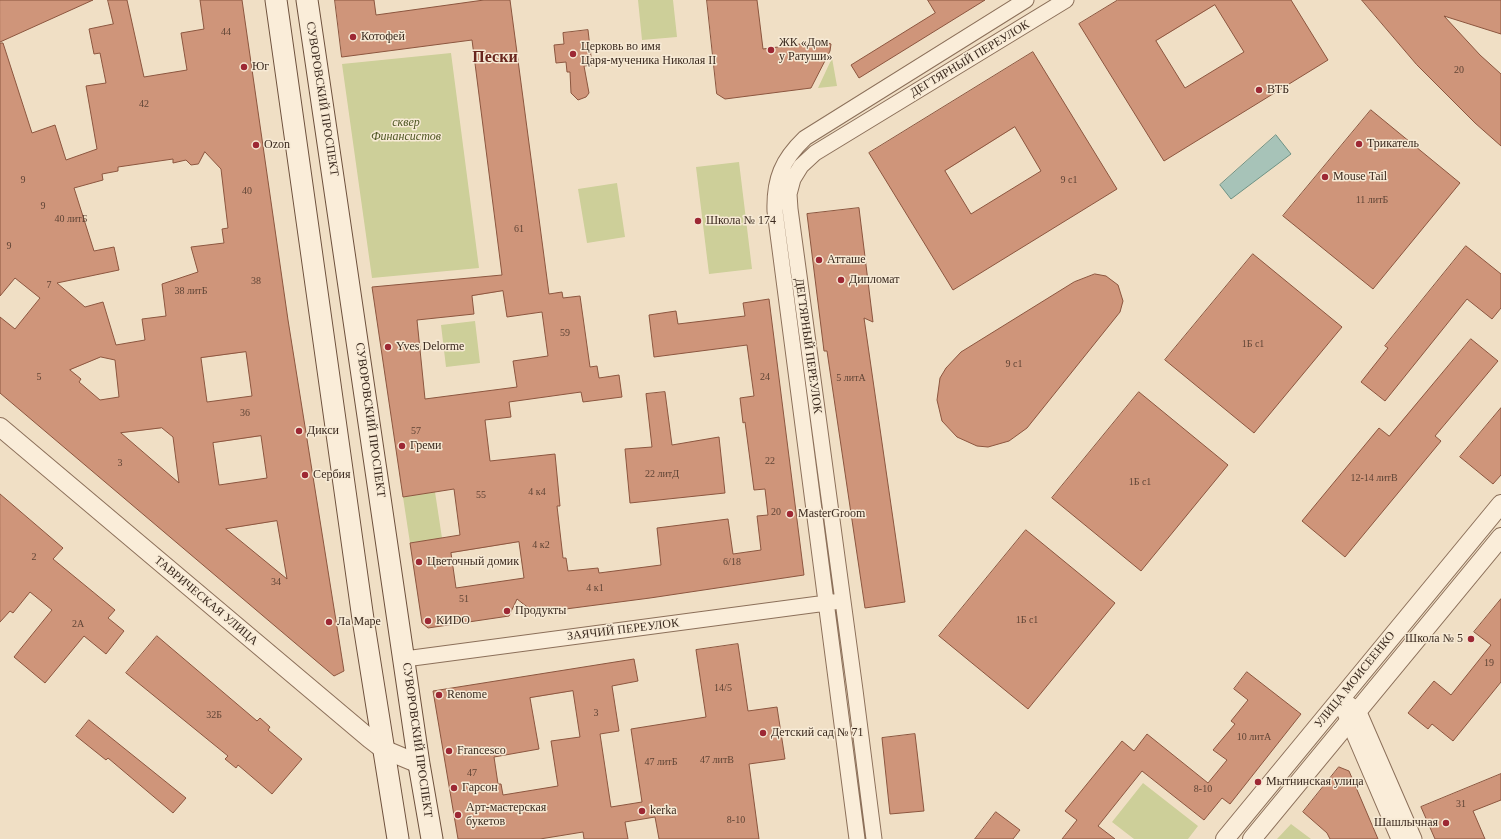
<!DOCTYPE html>
<meta charset="utf-8">
<style>
body{margin:0}
canvas{display:block;background:#f0dfc5}
</style>
<canvas width="1501" height="839"></canvas>
<script>
const ctx = document.querySelector('canvas').getContext('2d');
ctx.lineJoin = 'round';
function fill(path, color) { ctx.fillStyle = color; ctx.fill(path, 'evenodd'); }
function strokePath(path, color, width, dash) { ctx.strokeStyle = color; ctx.lineWidth = width; ctx.lineCap = dash ? 'butt' : 'round'; ctx.setLineDash(dash || []); ctx.stroke(path); }
function write(font, color, halo, rows, align = 'center') {
  ctx.font = font + ' "Times New Roman",serif'; ctx.lineWidth = 3; ctx.setLineDash([]); ctx.textBaseline = 'middle'; ctx.strokeStyle = halo; ctx.fillStyle = color; for (const [text, x, y, turn = 0] of rows) {
    ctx.save(); ctx.translate(x, y); ctx.rotate((+turn || 0) * Math.PI / 180); ctx.textAlign = isNaN(turn) ? turn : align; if (halo) ctx.strokeText(text, 0, 0); ctx.fillText(text, 0, 0); ctx.restore();
  }
}
fill(new Path2D(`
 M 638,0 L 673,0 L 677,37 L 642,40 Z
 M 451,53 L 479,268 L 372,278 L 342,64 Z
 M 832,58 L 837,86 L 818,88 Z
 M 739,162 L 752,269 L 709,274 L 696,167 Z
 M 617,183 L 625,237 L 587,243 L 578,189 Z
 M 475,321 L 480,363 L 446,367 L 441,325 Z
 M 435,492 L 442,538 L 410,543 L 403,497 Z
 M 1143,783 L 1198,826 L 1188,839 L 1134,839 L 1112,822 Z
 M 1291,824 L 1311,839 L 1277,839 Z`), '#cdcf99');
const water = new Path2D(`
 M 1276,135 L 1291,154 L 1231,199 L 1220,185 Z`);
fill(water, '#a7c3b8');
strokePath(water, '#6d9285', 1);
const building = new Path2D(`
 M 0,0 L 93,0 L 0,42 Z
 M 108,0 L 127,0 L 144,77 L 187,70 L 181,33 L 204,29 L 200,0 L 242,0 L 288,320 L 344,671 L 334,676 L 0,393 L 0,317 L 15,329 L 40,298 L 15,278 L 0,296 L 0,43 L 3,43 L 32,133 L 55,125 L 66,160 L 97,149 L 86,86 L 106,83 L 100,53 L 94,54 L 89,29 L 113,24 ZM 205,152 L 221,169 L 228,228 L 222,229 L 224,243 L 191,247 L 198,272 L 162,284 L 166,316 L 142,319 L 145,340 L 116,345 L 103,302 L 85,307 L 57,283 L 119,270 L 114,247 L 94,251 L 74,188 L 103,180 L 102,174 L 118,171 L 118,167 L 173,159 L 173,163 L 186,160 L 191,165 L 198,164 ZM 246,352 L 252,396 L 207,402 L 201,358 ZM 101,357 L 115,360 L 119,397 L 100,400 L 79,382 L 81,379 L 70,370 ZM 162,428 L 173,437 L 179,483 L 121,433 ZM 261,436 L 267,478 L 219,485 L 213,443 ZM 277,521 L 287,579 L 226,529 Z
 M 335,0 L 374,0 L 376,15 L 484,0 L 510,0 L 549,294 L 562,292 L 563,298 L 580,296 L 590,367 L 597,366 L 599,378 L 619,375 L 622,397 L 583,402 L 581,392 L 509,402 L 511,417 L 485,420 L 490,461 L 555,454 L 560,506 L 557,506 L 563,558 L 566,558 L 568,571 L 598,568 L 599,573 L 661,565 L 657,528 L 728,519 L 733,554 L 761,550 L 757,516 L 768,515 L 765,489 L 754,490 L 745,422 L 743,423 L 740,398 L 754,396 L 747,345 L 654,357 L 649,315 L 676,311 L 678,324 L 745,316 L 743,303 L 769,299 L 804,575 L 650,598 L 535,613 L 517,599 L 509,616 L 428,628 L 422,623 L 410,543 L 460,535 L 454,489 L 403,497 L 372,287 L 502,275 L 472,40 L 342,57 ZM 503,291 L 507,317 L 542,312 L 548,356 L 513,361 L 517,387 L 425,399 L 417,320 L 474,314 L 472,296 ZM 519,542 L 524,578 L 456,588 L 451,553 Z
 M 707,0 L 757,0 L 763,49 L 823,41 L 831,44 L 830,51 L 811,88 L 725,99 L 717,94 Z
 M 928,0 L 985,0 L 859,78 L 851,65 L 935,13 Z
 M 1118,0 L 1291,0 L 1328,60 L 1164,161 L 1079,24 ZM 1215,5 L 1244,52 L 1185,88 L 1156,41 Z
 M 1362,0 L 1501,0 L 1501,34 L 1444,16 L 1480,55 L 1501,74 L 1501,146 L 1475,123 L 1417,65 Z
 M 588,30 L 592,65 L 584,66 L 589,93 L 586,97 L 578,100 L 571,93 L 570,72 L 567,72 L 566,62 L 556,63 L 554,45 L 564,44 L 563,33 Z
 M 1033,52 L 1117,189 L 953,290 L 869,153 ZM 1015,127 L 1041,171 L 971,214 L 945,171 Z
 M 1371,110 L 1460,183 L 1373,289 L 1283,216 Z
 M 859,208 L 873,322 L 864,318 L 905,602 L 865,608 L 827,351 L 824,351 L 807,214 Z
 M 1466,246 L 1501,274 L 1501,308 L 1492,319 L 1467,299 L 1385,401 L 1361,382 L 1388,348 L 1385,346 Z
 M 1253,254 L 1342,327 L 1254,433 L 1165,360 Z
 M 1095,274 L 1106,276 L 1118,285 L 1123,301 L 1120,312 L 1027,428 L 1009,441 L 988,447 L 977,446 L 957,437 L 942,421 L 937,400 L 940,378 L 946,368 L 961,352 L 1074,282 Z
 M 1471,339 L 1498,361 L 1435,436 L 1441,441 L 1345,557 L 1302,521 L 1379,428 L 1389,436 Z
 M 665,392 L 672,445 L 719,437 L 725,493 L 630,503 L 625,449 L 652,447 L 646,394 Z
 M 1139,392 L 1228,465 L 1141,571 L 1052,498 Z
 M 1501,408 L 1501,475 L 1493,484 L 1460,457 Z
 M 0,494 L 63,548 L 53,559 L 115,610 L 108,618 L 124,631 L 106,654 L 84,636 L 45,683 L 14,657 L 52,610 L 30,592 L 13,613 L 10,611 L 0,622 Z
 M 1026,530 L 1115,603 L 1028,709 L 939,636 Z
 M 1501,599 L 1501,682 L 1453,741 L 1432,724 L 1428,729 L 1408,713 L 1434,681 L 1451,695 L 1491,645 L 1474,632 Z
 M 157,636 L 257,721 L 260,718 L 270,727 L 268,730 L 302,759 L 272,794 L 238,765 L 236,768 L 225,759 L 228,756 L 126,673 Z
 M 738,644 L 748,711 L 777,707 L 785,759 L 749,764 L 759,839 L 659,839 L 655,817 L 625,822 L 628,839 L 584,839 L 583,832 L 540,839 L 458,839 L 433,691 L 634,659 L 638,681 L 612,686 L 619,731 L 600,734 L 611,807 L 642,802 L 631,729 L 706,717 L 696,650 ZM 573,691 L 580,737 L 551,741 L 558,786 L 503,795 L 501,784 L 498,784 L 494,757 L 539,749 L 530,698 Z
 M 1247,672 L 1301,714 L 1230,804 L 1222,798 L 1204,820 L 1142,771 L 1098,826 L 1115,839 L 1062,839 L 1077,820 L 1065,811 L 1122,741 L 1134,751 L 1147,734 L 1208,783 L 1227,760 L 1213,750 L 1235,724 L 1231,721 L 1248,700 L 1234,689 Z
 M 89,720 L 186,798 L 173,813 L 108,758 L 106,760 L 76,736 Z
 M 915,734 L 924,811 L 890,814 L 882,738 Z
 M 1339,767 L 1349,771 L 1378,839 L 1330,839 L 1327,833 L 1303,812 Z
 M 1501,774 L 1501,800 L 1473,811 L 1485,839 L 1435,839 L 1421,807 Z
 M 996,812 L 1020,830 L 1013,839 L 975,839 Z`);
fill(building, '#cf957a');
strokePath(building, '#8c563f', 1);
const minor = new Path2D(`
 M 405,659 L 834,602
 M 1340,698 L 1358,710 L 1414,839
 M 1345,713 L 1399,839
 M 857,839 L 775,211 C 774,179 782,160 805,138 L 1026,0
 M 874,839 L 855,690 L 790,209 L 789,194 L 793,179 L 801,166 L 815,153 L 1066,0`);
const tertiary = new Path2D(`
 M 0,427 L 370,739 L 383,749 L 419,764
 M 1225,839 L 1501,504
 M 1252,839 L 1501,537`);
const secondary = new Path2D(`
 M 276,0 L 363,619 L 398,839
 M 307,0 L 419,764 L 432,839`);
strokePath(minor, '#8c705a', 17);
strokePath(tertiary, '#8c705a', 20);
strokePath(secondary, '#6e513d', 23);
strokePath(minor, '#faedd9', 15);
strokePath(tertiary, '#faedd9', 18);
strokePath(secondary, '#faedd9', 21);
for (const [x, y, r, color] of [
 [353,37,4,"#9d2834"],
 [771,50,4,"#9d2834"],
 [573,54,4,"#9d2834"],
 [244,67,4,"#9d2834"],
 [1259,90,4,"#9d2834"],
 [1359,144,4,"#9d2834"],
 [256,145,4,"#9d2834"],
 [1325,177,4,"#9d2834"],
 [698,221,4,"#9d2834"],
 [819,260,4,"#9d2834"],
 [841,280,4,"#9d2834"],
 [388,347,4,"#9d2834"],
 [299,431,4,"#9d2834"],
 [402,446,4,"#9d2834"],
 [305,475,4,"#9d2834"],
 [790,514,4,"#9d2834"],
 [419,562,4,"#9d2834"],
 [507,611,4,"#9d2834"],
 [428,621,4,"#9d2834"],
 [329,622,4,"#9d2834"],
 [1471,639,4,"#9d2834"],
 [439,695,4,"#9d2834"],
 [763,733,4,"#9d2834"],
 [449,751,4,"#9d2834"],
 [1258,782,4,"#9d2834"],
 [454,788,4,"#9d2834"],
 [642,811,4,"#9d2834"],
 [458,815,4,"#9d2834"],
 [1446,823,4,"#9d2834"]
]) { const dot = new Path2D(); dot.arc(x, y, r, 0, 2 * Math.PI); ctx.fillStyle = color; ctx.fill(dot); strokePath(dot, '#f7ead5', 1.5); }
write('10px', '#604536', null, [
 ["44",226,32],
 ["20",1459,70],
 ["42",144,104],
 ["9",23,180],
 ["9 с1",1069,180],
 ["40",247,191],
 ["11 литБ",1372,200],
 ["9",43,206],
 ["40 литБ",71,219],
 ["61",519,229],
 ["9",9,246],
 ["38",256,281],
 ["7",49,285],
 ["38 литБ",191,291],
 ["59",565,333],
 ["1Б с1",1253,344],
 ["9 с1",1014,364],
 ["5",39,377],
 ["24",765,377],
 ["5 литА",851,378],
 ["36",245,413],
 ["57",416,431],
 ["22",770,461],
 ["3",120,463],
 ["22 литД",662,474],
 ["12-14 литВ",1374,478],
 ["1Б с1",1140,482],
 ["4 к4",537,492],
 ["55",481,495],
 ["20",776,512],
 ["4 к2",541,545],
 ["2",34,557],
 ["6/18",732,562],
 ["34",276,582],
 ["4 к1",595,588],
 ["51",464,599],
 ["1Б с1",1027,620],
 ["2А",78,624],
 ["19",1489,663],
 ["14/5",723,688],
 ["3",596,713],
 ["32Б",214,715],
 ["10 литА",1254,737],
 ["47 литВ",717,760],
 ["47 литБ",661,762],
 ["47",472,773],
 ["8-10",1203,789],
 ["31",1461,804],
 ["8-10",736,820]
]);
write('12px', '#3b2a1f', '#f7ead5', [
 ["Котофей",361,37],
 ["ЖК «Дом",779,43],
 ["у Ратуши»",779,57],
 ["Церковь во имя",581,47],
 ["Царя-мученика Николая II",581,61],
 ["Юг",252,67],
 ["ВТБ",1267,90],
 ["Трикатель",1367,144],
 ["Ozon",264,145],
 ["Mouse Tail",1333,177],
 ["Школа № 174",706,221],
 ["Атташе",827,260],
 ["Дипломат",849,280],
 ["Yves Delorme",396,347],
 ["Дикси",307,431],
 ["Греми",410,446],
 ["Сербия",313,475],
 ["MasterGroom",798,514],
 ["Цветочный домик",427,562],
 ["Продукты",515,611],
 ["КИDO",436,621],
 ["Ла Маре",337,622],
 ["Школа № 5",1463,639,"right"],
 ["Renome",447,695],
 ["Детский сад № 71",771,733],
 ["Francesco",457,751],
 ["Мытнинская улица",1266,782],
 ["Гарсон",462,788],
 ["Арт-мастерская",466,808],
 ["букетов",466,822],
 ["kerka",650,811],
 ["Шашлычная",1438,823,"right"]
], 'left');
write('12px', '#3b2a1f', '#f7ead5', [
 ["ДЕГТЯРНЫЙ ПЕРЕУЛОК",970,59,-31],
 ["СУВОРОВСКИЙ ПРОСПЕКТ",322,99,81],
 ["ДЕГТЯРНЫЙ ПЕРЕУЛОК",808,346,82],
 ["СУВОРОВСКИЙ ПРОСПЕКТ",370,420,82],
 ["ТАВРИЧЕСКАЯ УЛИЦА",206,601,40],
 ["ЗАЯЧИЙ ПЕРЕУЛОК",623,630,-7],
 ["УЛИЦА МОИСЕЕНКО",1355,680,-51],
 ["СУВОРОВСКИЙ ПРОСПЕКТ",417,740,82]
]);
write('italic 12px', '#505825', '#f7ead5', [
 ["сквер",406,123],
 ["Финансистов",406,137]
]);
write('bold 16px', '#69251d', '#f7ead5', [
 ["Пески",495,58]
]);
</script>
